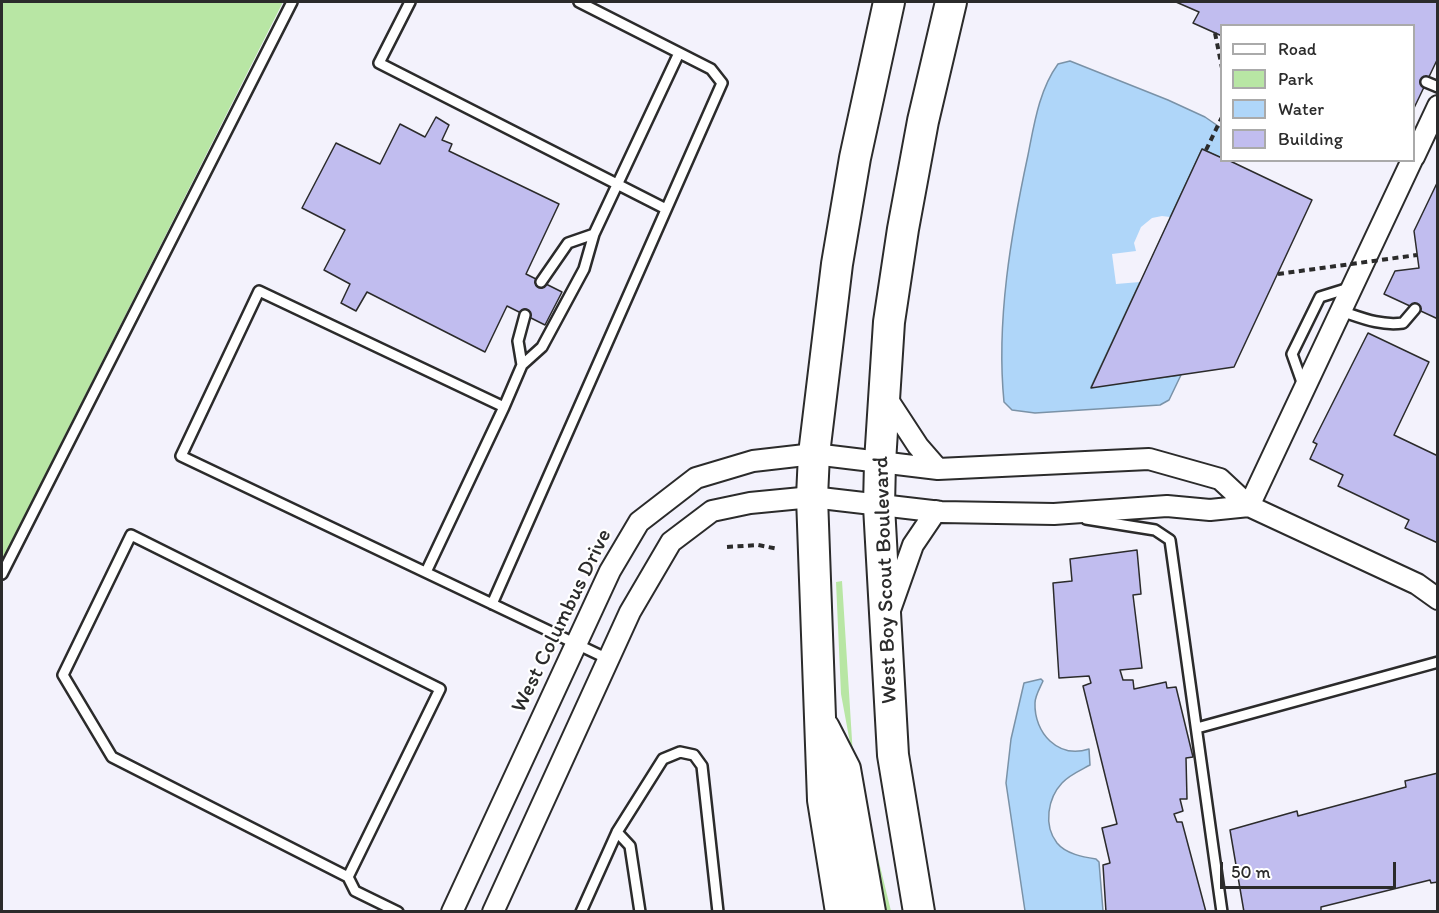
<!DOCTYPE html>
<style>
body{margin:0}
#map{position:relative;width:1439px;height:913px;overflow:hidden;background:#f3f2fc;font-family:Itim,sans-serif}
canvas{display:block}
.frame{position:absolute;inset:0;border:3px solid #2b2b2b;pointer-events:none}
.legend{position:absolute;left:1220px;top:24px;width:195px;height:138px;box-sizing:border-box;background:#fff;border:2px solid #aaa;margin:0;padding:8px 10px;list-style:none;font-size:18px;color:#2b2b2b}
.legend li{display:flex;align-items:center;gap:12px;height:30px}
.legend b{width:30px;border:2px solid #aaa}
.scale{position:absolute;left:1220px;top:862px;width:176px;height:27px;box-sizing:border-box;border:3px solid #2b2b2b;border-top:0;padding-left:8px;font-size:18px;line-height:21px;white-space:nowrap;color:#2b2b2b;-webkit-text-stroke:4px #fff;paint-order:stroke}
</style>
<div id="map">
<canvas width="1439" height="913"></canvas>
<div class="frame"></div>
<ul class="legend">
<li><b style="height:8px;background:#fff"></b>Road</li>
<li><b style="height:16px;background:#b8e6a4"></b>Park</li>
<li><b style="height:16px;background:#afd6f9"></b>Water</li>
<li><b style="height:16px;background:#c1bdef"></b>Building</li>
</ul>
<div class="scale">50 m</div>
</div>
<script>
const ctx = document.querySelector('canvas').getContext('2d');
ctx.lineJoin = 'round';
function fill(path, color) { ctx.fillStyle = color; ctx.fill(path, 'evenodd'); }
function strokePath(path, color, width, dash) { ctx.strokeStyle = color; ctx.lineWidth = width; ctx.lineCap = dash ? 'butt' : 'round'; ctx.setLineDash(dash || []); ctx.stroke(path); }
function write(font, color, halo, rows, align = 'center') {
  ctx.font = font + ' Itim,sans-serif'; ctx.lineWidth = 4.5; ctx.setLineDash([]); ctx.textBaseline = 'middle'; ctx.strokeStyle = halo; ctx.fillStyle = color; for (const [text, x, y, turn = 0] of rows) {
    ctx.save(); ctx.translate(x, y); ctx.rotate((+turn || 0) * Math.PI / 180); ctx.textAlign = isNaN(turn) ? turn : align; if (halo) ctx.strokeText(text, 0, 0); ctx.fillText(text, 0, 0); ctx.restore();
  }
}
fill(new Path2D(`
 M 2,2 L 283,2 L 2,560 Z
 M 842,581 L 853,756 L 891,911 L 881,911 L 841,694 L 836,582 Z`), '#b8e6a4');
const water = new Path2D(`
 M 1070,61 L 1168,100 L 1205,117 L 1221,128 L 1221,158 L 1202,149 L 1091,387 L 1181,375 L 1169,400 L 1160,405 L 1035,413 L 1012,410 L 1004,402 C 996,321 1011,234 1028,155 C 1034,125 1039,90 1058,64 Z
 M 1041,679 L 1043,681 C 1040,688 1035,696 1035,703 C 1034,733 1058,759 1089,749 L 1090,765 C 1081,770 1069,775 1062,783 C 1048,798 1043,825 1057,843 C 1066,854 1083,857 1096,859 L 1099,862 L 1103,911 L 1025,911 L 1006,783 L 1011,739 L 1024,683 Z`);
fill(water, '#afd6f9');
strokePath(water, '#7a92a7', 1.5);
fill(new Path2D(`
 M 1162,216 L 1170,217 L 1140,282 L 1116,284 L 1112,254 L 1136,251 L 1134,243 L 1141,227 L 1152,218 Z`), '#f3f2fc');
const building = new Path2D(`
 M 1176,2 L 1438,2 L 1438,58 L 1414,108 L 1414,26 L 1222,26 L 1222,36 L 1193,23 L 1199,12 Z
 M 436,117 L 449,125 L 442,140 L 452,144 L 449,151 L 559,204 L 526,274 L 562,292 L 545,325 L 507,306 L 485,352 L 367,292 L 356,311 L 341,303 L 350,284 L 324,270 L 345,230 L 302,208 L 336,143 L 380,164 L 400,124 L 425,137 Z
 M 1202,149 L 1222,158 L 1222,160 L 1228,160 L 1312,200 L 1234,367 L 1091,388 Z
 M 1438,181 L 1438,319 L 1384,294 L 1395,271 L 1419,268 L 1414,231 Z
 M 1368,333 L 1429,362 L 1394,435 L 1438,456 L 1438,543 L 1405,528 L 1409,520 L 1338,486 L 1343,475 L 1310,459 L 1317,444 L 1313,442 Z
 M 1137,550 L 1141,594 L 1133,595 L 1142,668 L 1120,670 L 1123,680 L 1133,680 L 1134,689 L 1166,682 L 1167,688 L 1176,687 L 1193,757 L 1186,758 L 1187,799 L 1180,799 L 1183,811 L 1174,814 L 1177,822 L 1182,822 L 1206,912 L 1106,912 L 1103,865 L 1110,863 L 1102,828 L 1117,824 L 1083,686 L 1091,683 L 1089,676 L 1059,678 L 1053,583 L 1072,581 L 1070,559 Z
 M 1438,773 L 1438,882 L 1431,883 L 1430,880 L 1321,907 L 1321,912 L 1244,912 L 1230,830 L 1297,811 L 1298,816 L 1406,787 L 1405,781 Z`);
fill(building, '#c1bdef');
strokePath(building, '#2b2b2b', 1.5);
const lane = new Path2D(`
 M 410,2 L 379,63 L 666,209
 M 1426,82 L 1438,87
 M 541,282 L 568,243 L 594,234
 M 1341,311 C 1362,318 1380,326 1403,323 L 1415,309
 M 522,365 L 542,347 L 584,269 L 594,234 L 679,53
 M 1304,388 L 1292,354 L 1320,297 L 1349,288
 M 504,407 L 522,365 L 518,341 L 525,315
 M 1086,519 L 1155,530 L 1170,540 L 1222,912
 M 426,572 L 504,407 L 259,291 L 181,456 L 608,659
 M 2,574 L 292,2
 M 492,604 L 722,83 L 711,69 L 579,2
 M 1197,728 L 1438,662
 M 617,832 L 630,846 L 640,912
 M 348,877 L 440,689 L 131,535 L 63,675 L 112,757 L 348,877 L 355,891 L 398,912
 M 581,912 L 617,832 L 663,759 L 680,752 L 694,755 L 702,766 L 718,912`);
const street = new Path2D(`
 M 1414,157 L 1438,106
 M 884,394 L 918,446 L 938,469
 M 1249,506 L 1412,160
 M 890,610 L 913,545 L 936,511
 M 452,912 L 610,571 L 639,522 L 696,478 L 753,461 L 814,454 L 938,469 L 1149,459 L 1220,479 L 1249,506 L 1417,584 L 1438,599
 M 493,912 L 630,612 L 671,542 L 712,511 L 750,503 L 812,497 L 941,512 L 1054,514 L 1167,506 L 1210,510 L 1249,506`);
const primary = new Path2D(`
 M 824,728 L 845,769 L 870,912
 M 841,912 L 823,800 L 812,497 L 814,454 L 837,264 L 855,158 L 889,2
 M 919,912 L 893,755 L 879,506 L 880,462 L 889,322 L 903,229 L 923,121 L 951,2`);
strokePath(lane, '#2b2b2b', 14);
strokePath(street, '#2b2b2b', 24);
strokePath(primary, '#2b2b2b', 34);
strokePath(new Path2D(`
 M 1215,33 L 1222,68
 M 1206,150 L 1222,117
 M 727,547 L 758,545 L 778,549`), '#2b2b2b', 4, [6, 4.5]);
strokePath(lane, '#fff', 9);
strokePath(street, '#fff', 20);
strokePath(primary, '#fff', 30);
strokePath(new Path2D(`
 M 1278,274 L 1417,255`), '#2b2b2b', 4, [6, 4.5]);
write('22px', '#2b2b2b', '#fff', [
 ["West Boy Scout Boulevard",886,580,-92],
 ["West Columbus Drive",562,621,-64]
]);
</script>
